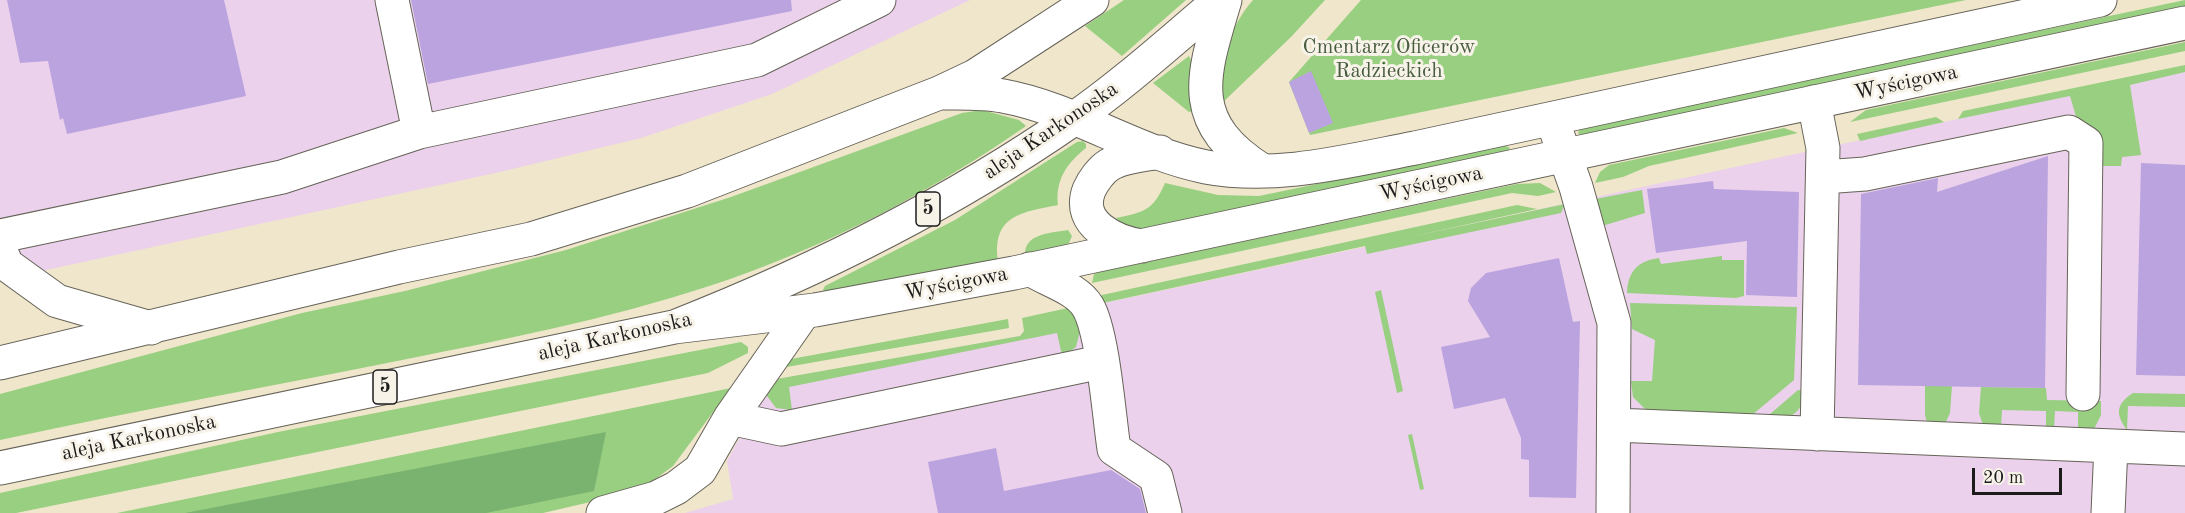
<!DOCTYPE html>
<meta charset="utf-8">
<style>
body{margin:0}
#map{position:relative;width:2185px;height:513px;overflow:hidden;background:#f0e6cb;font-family:"Old Standard TT",serif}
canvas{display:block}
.scale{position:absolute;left:1972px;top:468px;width:90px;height:27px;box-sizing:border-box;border:3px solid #1c1c1c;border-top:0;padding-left:8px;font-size:18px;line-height:21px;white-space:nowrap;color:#1c1c1c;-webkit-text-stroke:4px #f7f3e8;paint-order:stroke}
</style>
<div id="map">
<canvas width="2185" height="513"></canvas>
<div class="scale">20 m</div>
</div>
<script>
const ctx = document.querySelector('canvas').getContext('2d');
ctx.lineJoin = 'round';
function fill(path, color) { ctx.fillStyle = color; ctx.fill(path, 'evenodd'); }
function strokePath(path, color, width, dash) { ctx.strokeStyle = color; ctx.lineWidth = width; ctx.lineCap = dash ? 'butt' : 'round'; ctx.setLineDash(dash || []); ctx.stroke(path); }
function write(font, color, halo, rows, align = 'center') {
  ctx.font = font + ' "Old Standard TT",serif'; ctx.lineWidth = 6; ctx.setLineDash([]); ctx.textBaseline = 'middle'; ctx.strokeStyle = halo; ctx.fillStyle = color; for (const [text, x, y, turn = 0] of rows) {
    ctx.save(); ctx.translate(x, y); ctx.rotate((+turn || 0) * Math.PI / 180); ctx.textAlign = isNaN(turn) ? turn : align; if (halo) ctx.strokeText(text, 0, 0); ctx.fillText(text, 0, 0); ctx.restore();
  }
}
fill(new Path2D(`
 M 0,0 L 970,0 L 772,94 L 641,138 L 500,172 L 0,280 Z
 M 2185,70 L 2185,513 L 685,513 L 733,499 L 727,461 L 769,383 L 1025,335 L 1067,311 Z`), '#ebd1eb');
fill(new Path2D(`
 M 1124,0 L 1186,0 L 1122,56 L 1085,26 Z
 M 1253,0 L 1325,0 L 1291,37 L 1219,106 C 1213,71 1230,26 1253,0 Z
 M 1361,0 L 1966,0 L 1310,135 L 1289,82 Z
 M 2185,0 L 2185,7 L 1580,135 L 1578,133 L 1580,128 Z
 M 2185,42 L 2185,51 L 1850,122 L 1866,110 Z
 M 1189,56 L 1192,62 L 1193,111 L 1189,112 L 1153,83 Z
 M 2185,65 L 2185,72 L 2130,85 L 2141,155 L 2122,157 L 2121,166 L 2102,166 L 2103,140 L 2091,127 L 2077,120 L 2070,96 L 1958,119 L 1963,111 Z
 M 982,110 L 1019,120 L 1026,126 C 941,185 849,235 752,271 C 647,310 537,333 427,355 C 284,384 142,409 0,440 L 0,394 L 302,313 L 405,291 L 566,250 L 731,197 L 962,113 Z
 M 1936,117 L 1944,122 L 1860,141 L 1857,134 Z
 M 1784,128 L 1798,133 L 1649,166 L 1623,177 L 1595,183 L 1600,172 L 1609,165 Z
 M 1083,141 L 1086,144 L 1086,148 C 1067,163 1055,180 1058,205 C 1023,212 992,215 998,260 L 826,292 L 823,290 L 825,286 L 955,220 L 1077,142 Z
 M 1504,145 L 1510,148 L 1507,152 L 1136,230 L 1122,224 L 1116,218 C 1144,212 1153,211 1165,183 L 1218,195 L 1259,196 Z
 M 1540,183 L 1556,192 L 1538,196 L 1512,193 L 1092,283 L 1094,274 L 1099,272 L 1517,184 Z
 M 1642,190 L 1645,213 L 1602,226 L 1595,199 Z
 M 1565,204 L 1561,213 L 1367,254 L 1365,246 L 1103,303 L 1099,298 L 1102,295 L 1517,205 L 1537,209 L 1405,238 Z
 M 1068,230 L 1072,236 L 1068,245 L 1027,254 L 1025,252 C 1027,233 1052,233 1068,230 Z
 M 1722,256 L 1722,260 L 1744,260 L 1744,296 L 1736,298 L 1627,293 C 1628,272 1637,261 1659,258 L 1661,264 Z
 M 1381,290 L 1403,391 L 1397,393 L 1375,292 Z
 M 1630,303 L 1797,307 L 1794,380 L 1746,420 L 1648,412 L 1633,397 L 1631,381 L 1652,381 L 1655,340 L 1632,329 Z
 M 1068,308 L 1081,327 L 1076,347 L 1065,355 L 1061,351 L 1057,333 L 789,387 L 792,410 L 776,408 L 767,396 L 765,389 L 771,380 L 1020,336 L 1024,331 L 1022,318 Z
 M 1008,319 L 1009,328 L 781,368 L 791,359 Z
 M 741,342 L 748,347 L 748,353 L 708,373 L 16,513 L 0,513 L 0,493 L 278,432 Z
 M 1925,386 L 1952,386 L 1950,413 L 1944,426 L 1927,423 L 1925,415 Z
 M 1981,387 L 2046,388 L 2047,400 L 2101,401 L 2101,415 L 2094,429 L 2078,434 L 2078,412 L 2055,411 L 2054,429 L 2046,429 L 2046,411 L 2002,410 L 2001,428 L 1983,425 L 1979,413 Z
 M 731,388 L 673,466 L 650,483 L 629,493 L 543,513 L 117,513 Z
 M 1798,390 L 1804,391 C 1804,417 1783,421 1762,421 Z
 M 2133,393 L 2185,394 L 2185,407 L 2128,406 L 2127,430 C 2115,414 2116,404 2133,393 Z
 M 1412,434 L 1424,489 L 1420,490 L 1408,435 Z`), '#98cf81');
fill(new Path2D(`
 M 606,432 L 594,491 L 486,513 L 185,513 Z`), '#7ab26f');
fill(new Path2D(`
 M 7,0 L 224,0 L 246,96 L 67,134 L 63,118 L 60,120 L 48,61 L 20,63 Z
 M 411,0 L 791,0 L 792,11 L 428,84 Z
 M 1311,71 L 1333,123 L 1309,133 L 1289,82 Z
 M 2048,156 L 2045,388 L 1858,385 L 1861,194 L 1938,178 L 1937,192 Z
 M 2141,163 L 2185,165 L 2185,376 L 2136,375 Z
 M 1713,181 L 1714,189 L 1799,192 L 1797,297 L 1746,295 L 1747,241 L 1656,253 L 1647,189 Z
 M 1559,258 L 1573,322 L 1580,321 L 1576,498 L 1529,497 L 1529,460 L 1521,459 L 1521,438 L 1505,398 L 1454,409 L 1441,347 L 1490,337 L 1468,301 L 1471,288 L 1486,273 Z
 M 996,448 L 1004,491 L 1111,470 L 1140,489 L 1146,513 L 938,513 L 928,462 Z`), '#bba3df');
const minor = new Path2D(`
 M 392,0 L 419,132
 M 1814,102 L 1823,148 L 1817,434
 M 1552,119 L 1576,187 L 1614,323 L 1613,513
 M 1823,177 L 1865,174 L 2069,132 L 2086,143 L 2083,394
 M 0,236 L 282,177 L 419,132 L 757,60 L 879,0
 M 0,249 L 7,265 L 57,301 L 151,328
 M 1030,269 C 1048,281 1077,288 1088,307 C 1103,333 1109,416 1114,449 L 1156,477 L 1165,513
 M 730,418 L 781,429 L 1101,362
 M 1615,425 L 2185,449
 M 603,513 L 656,498 L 676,488 L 700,470 L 730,418 L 804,312
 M 2108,513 L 2111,446`);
const major = new Path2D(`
 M 1225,0 C 1202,77 1185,122 1263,171
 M 939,93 C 961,93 982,92 1003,96 C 1074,109 1136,153 1206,167 C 1275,180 1347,161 1415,148 L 2100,0
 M 1142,246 C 1115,242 1076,224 1089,190 C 1093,181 1101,170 1109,165 C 1123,156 1145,155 1160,152
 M 674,327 L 815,310 L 1014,273 L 2185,23
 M 0,363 L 399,267 L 531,239 L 687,191 L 939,93 L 975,76 L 1092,0
 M 0,468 L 674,327 C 814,272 949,205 1072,120 C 1124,84 1171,41 1220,0`);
strokePath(minor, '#666359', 35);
strokePath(major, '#666359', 35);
strokePath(minor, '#fff', 33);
strokePath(major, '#fff', 33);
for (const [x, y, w] of [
 [928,209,24],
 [385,387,24]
]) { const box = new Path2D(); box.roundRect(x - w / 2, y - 17, w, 34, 4.5); ctx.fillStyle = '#f7f3e8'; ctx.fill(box); strokePath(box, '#1c1c1c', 1.5); }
write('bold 20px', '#1c1c1c', null, [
 ["5",928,209],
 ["5",385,387]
]);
write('21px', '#475b3f', '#f7f3e8', [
 ["Cmentarz Oficerów",1389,47],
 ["Radzieckich",1389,71]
]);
write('21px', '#1c1c1c', '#f7f3e8', [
 ["Wyścigowa",1906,83,-12],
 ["aleja Karkonoska",1051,131,-34],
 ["Wyścigowa",1431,184,-12],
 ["Wyścigowa",956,284,-11],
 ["aleja Karkonoska",615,337,-13],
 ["aleja Karkonoska",139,438,-12]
]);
</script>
